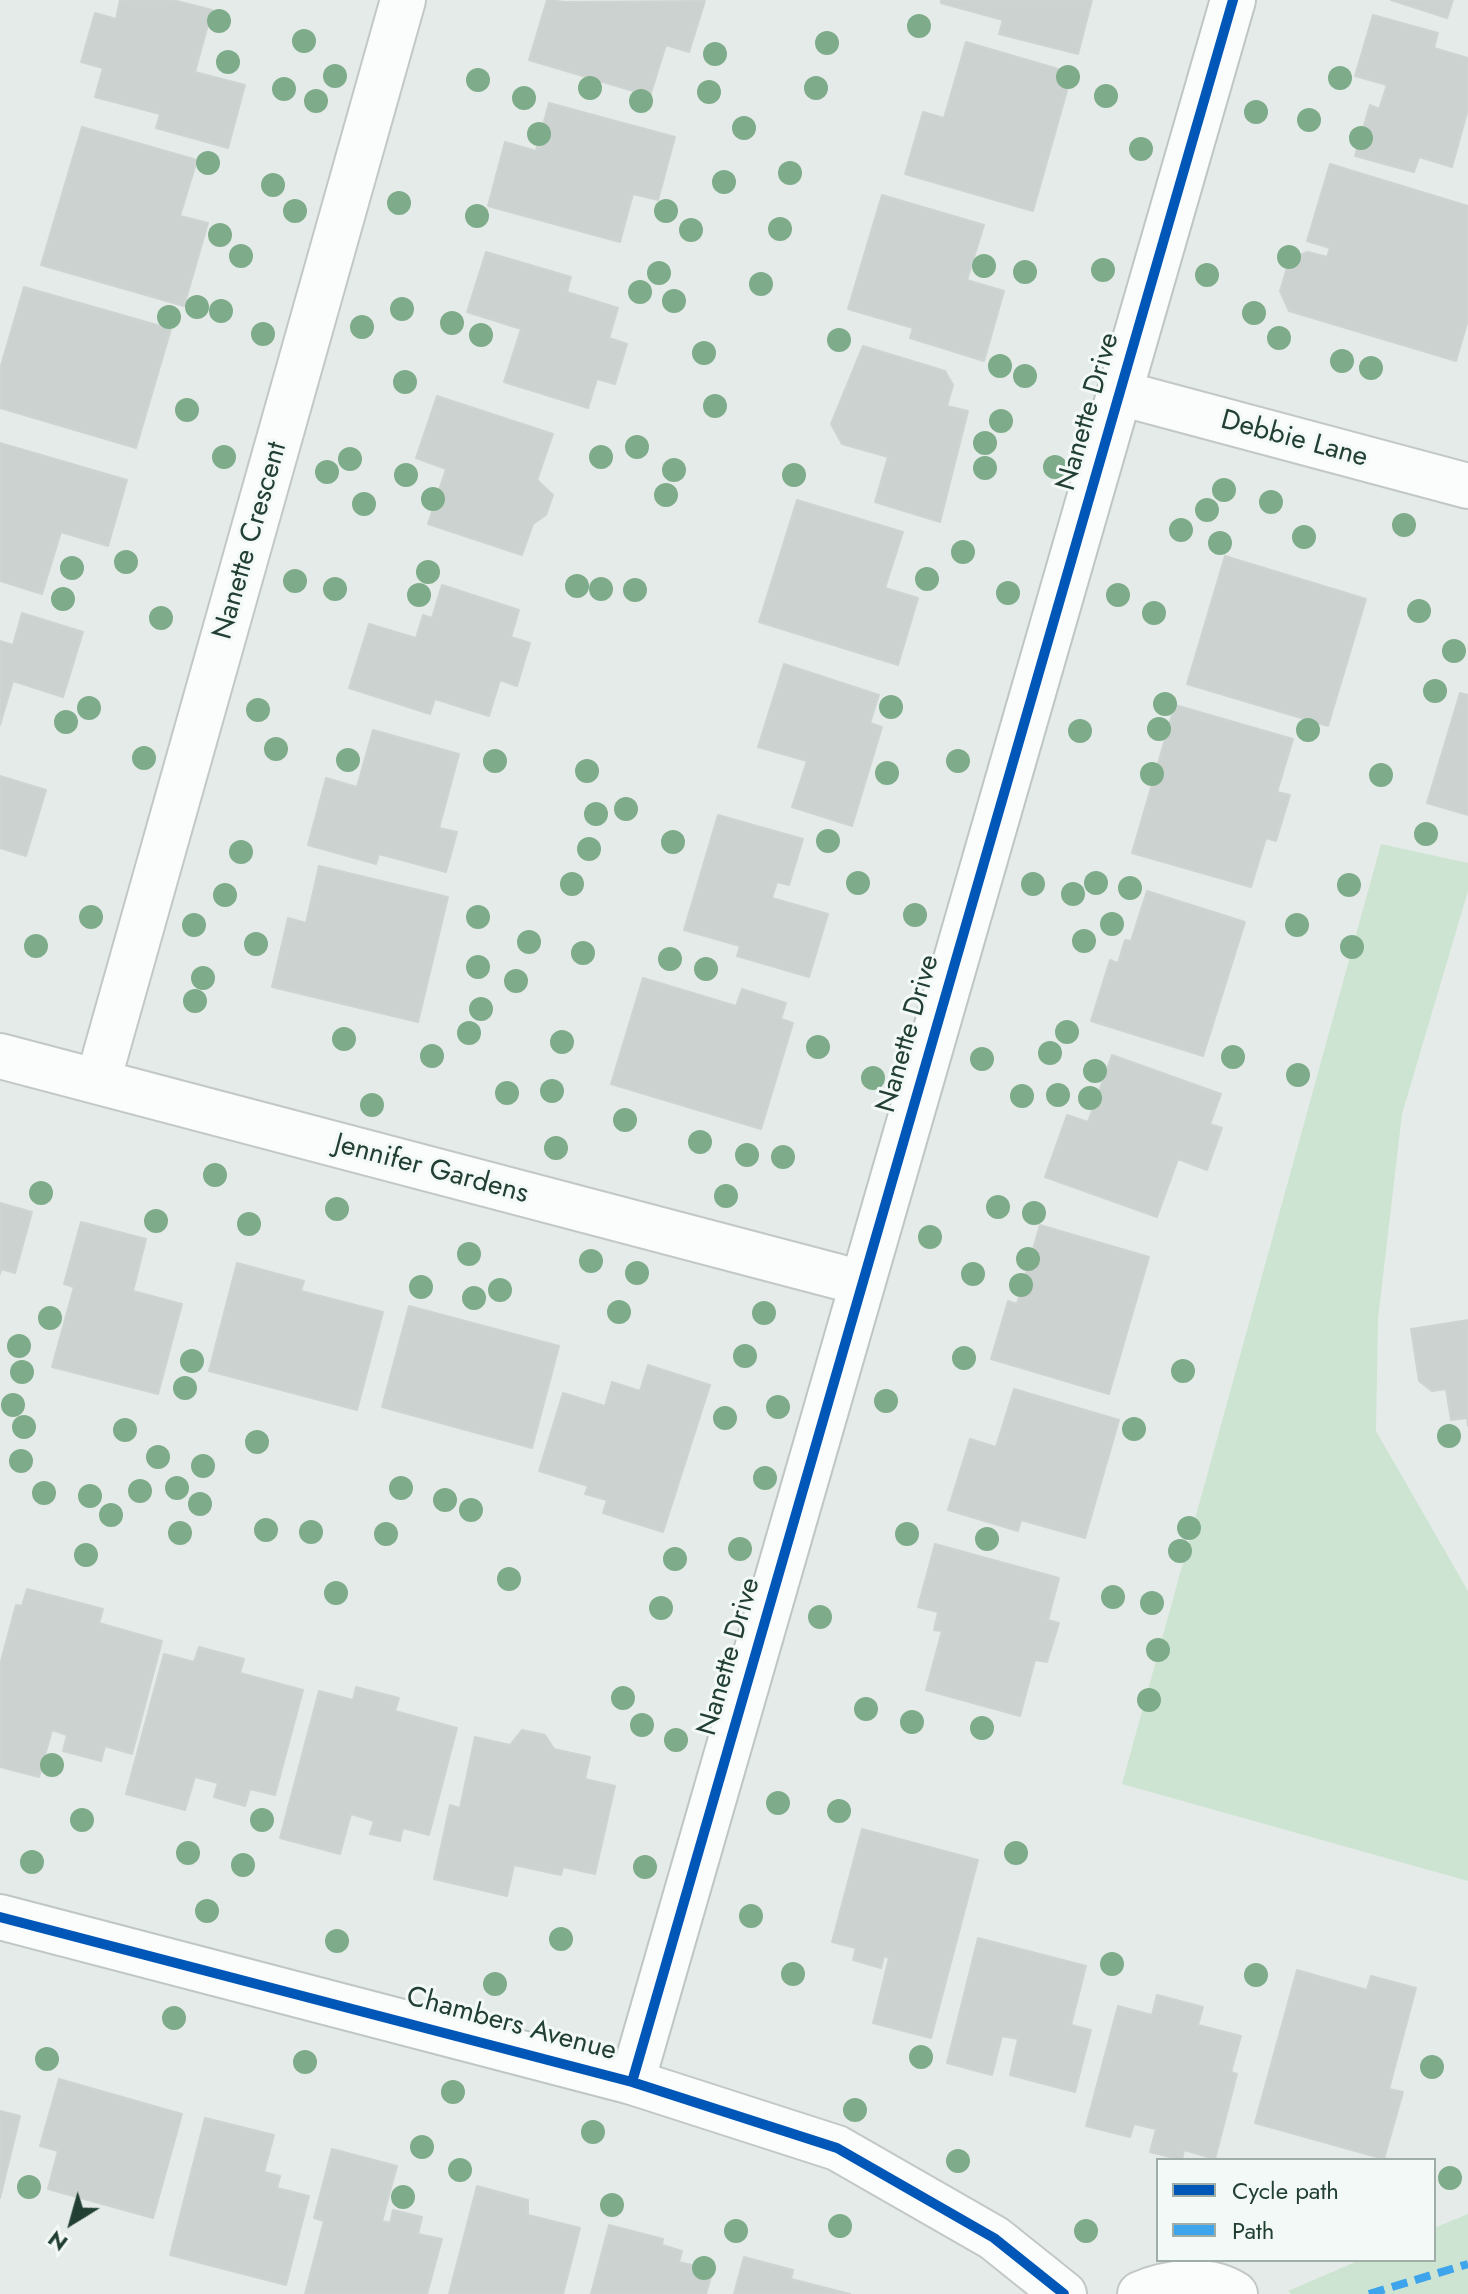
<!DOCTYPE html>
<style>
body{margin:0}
#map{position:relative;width:1468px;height:2294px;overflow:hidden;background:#e5ebe8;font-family:Jost,sans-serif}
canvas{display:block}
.legend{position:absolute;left:1156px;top:2158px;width:280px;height:104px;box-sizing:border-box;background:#f3f9f6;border:2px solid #9fafa8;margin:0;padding:10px 14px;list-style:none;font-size:24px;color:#223f33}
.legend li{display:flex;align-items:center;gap:16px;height:40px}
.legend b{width:40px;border:2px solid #9fafa8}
.north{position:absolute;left:32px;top:2182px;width:80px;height:80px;-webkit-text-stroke:6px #f3f9f6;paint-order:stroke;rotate:217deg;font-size:22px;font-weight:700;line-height:32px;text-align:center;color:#223f33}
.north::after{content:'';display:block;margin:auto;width:28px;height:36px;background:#223f33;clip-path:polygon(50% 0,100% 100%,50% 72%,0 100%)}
</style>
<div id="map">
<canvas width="1468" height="2294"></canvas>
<ul class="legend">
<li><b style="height:10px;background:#0057b8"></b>Cycle path</li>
<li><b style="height:10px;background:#3ea4eb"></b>Path</li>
</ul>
<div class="north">N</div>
</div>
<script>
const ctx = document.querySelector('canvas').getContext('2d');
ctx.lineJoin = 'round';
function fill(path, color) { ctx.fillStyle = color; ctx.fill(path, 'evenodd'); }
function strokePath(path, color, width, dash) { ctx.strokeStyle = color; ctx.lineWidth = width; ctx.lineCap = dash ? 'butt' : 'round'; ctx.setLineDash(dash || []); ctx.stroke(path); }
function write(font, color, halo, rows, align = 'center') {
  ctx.font = font + ' Jost,sans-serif'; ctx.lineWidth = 6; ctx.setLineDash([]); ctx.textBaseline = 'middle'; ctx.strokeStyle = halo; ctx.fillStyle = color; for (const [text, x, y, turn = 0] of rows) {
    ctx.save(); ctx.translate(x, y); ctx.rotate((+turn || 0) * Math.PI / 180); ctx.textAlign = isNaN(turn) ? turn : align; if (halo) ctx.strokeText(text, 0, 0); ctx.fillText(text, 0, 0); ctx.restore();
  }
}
fill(new Path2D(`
 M 1381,844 L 1468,863 L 1468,891 L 1402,1114 L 1378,1319 L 1376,1431 L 1468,1591 L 1468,1881 L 1122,1784 Z
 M 1468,2214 L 1468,2294 L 1291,2294 L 1288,2291 L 1360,2260 L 1434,2260 L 1434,2228 Z`), '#cee4d2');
const building = new Path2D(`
 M 120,0 L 173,0 L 212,10 L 195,72 L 245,85 L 228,148 L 156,128 L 160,114 L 95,97 L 103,68 L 81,62 L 95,13 L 116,19 Z
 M 547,0 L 565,2 L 705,1 L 689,52 L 666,45 L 650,96 L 529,60 Z
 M 941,0 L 1092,0 L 1078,54 L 999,34 L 1003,20 L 941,3 Z
 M 1391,0 L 1453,0 L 1447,18 Z
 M 1373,15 L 1438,33 L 1434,48 L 1468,58 L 1468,109 L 1452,167 L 1419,157 L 1414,172 L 1355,156 L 1370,105 L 1379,109 L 1387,85 L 1355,76 Z
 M 966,42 L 1072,73 L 1033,211 L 905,174 L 923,112 L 944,118 Z
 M 549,103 L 675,137 L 658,200 L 633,194 L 620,242 L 488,206 L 505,142 L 536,151 Z
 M 82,127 L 197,160 L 180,216 L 208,223 L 184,306 L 41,265 Z
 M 1330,164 L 1468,206 L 1468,320 L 1456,361 L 1289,311 L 1280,291 L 1290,258 L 1308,252 L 1327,257 L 1330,248 L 1307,241 Z
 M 882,195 L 984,225 L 967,280 L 1004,291 L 984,361 L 910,338 L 913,328 L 848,309 Z
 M 486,252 L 571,277 L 567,292 L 618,308 L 609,338 L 627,344 L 615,384 L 597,379 L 588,408 L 504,382 L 521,329 L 467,312 Z
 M 24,287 L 171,329 L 136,448 L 0,408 L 0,369 Z
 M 863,346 L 945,371 L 953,385 L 947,406 L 968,411 L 940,522 L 875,502 L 888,457 L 842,444 L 831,424 Z
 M 437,396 L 553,434 L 537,480 L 553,495 L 546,515 L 533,524 L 522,555 L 428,524 L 446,469 L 416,458 Z
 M 0,443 L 127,480 L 108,546 L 61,532 L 42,594 L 0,581 Z
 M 797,500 L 903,532 L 885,588 L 918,598 L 898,665 L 759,622 Z
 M 1225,556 L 1366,599 L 1328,726 L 1187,684 Z
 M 442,585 L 519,610 L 511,637 L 530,643 L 517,686 L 500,680 L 489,716 L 435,699 L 430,714 L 349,688 L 369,624 L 416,638 L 423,615 L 432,618 Z
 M 22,613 L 83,632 L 63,697 L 13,681 L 0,725 L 0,641 L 13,645 Z
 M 784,664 L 879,695 L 870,723 L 882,727 L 852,826 L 792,807 L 807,761 L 758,747 Z
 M 1460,693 L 1468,695 L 1468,815 L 1427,803 Z
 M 1175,705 L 1293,739 L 1277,792 L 1290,795 L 1276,841 L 1266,838 L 1251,887 L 1132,853 Z
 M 373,730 L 459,754 L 439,828 L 457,832 L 446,872 L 379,854 L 376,864 L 308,845 L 326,778 L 357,787 Z
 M 0,776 L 46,790 L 26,856 L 0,848 Z
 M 718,815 L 803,839 L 789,885 L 777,882 L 772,898 L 828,914 L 809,977 L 737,956 L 740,946 L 684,930 Z
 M 319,866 L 448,897 L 418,1022 L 272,987 L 288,918 L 306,923 Z
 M 1147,891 L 1245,922 L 1203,1056 L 1091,1021 L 1110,960 L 1118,963 L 1125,940 L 1131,941 Z
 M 643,978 L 736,1006 L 742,989 L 786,1003 L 781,1019 L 793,1023 L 761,1129 L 611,1084 Z
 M 1112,1055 L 1221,1094 L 1210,1124 L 1222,1128 L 1207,1170 L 1178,1159 L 1157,1217 L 1045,1177 L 1067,1115 L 1088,1122 Z
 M 0,1203 L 32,1212 L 15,1273 L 1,1269 L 0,1274 Z
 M 81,1222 L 146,1239 L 133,1291 L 182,1304 L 158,1394 L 52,1367 L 74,1287 L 64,1284 Z
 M 1040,1225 L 1149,1257 L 1109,1394 L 991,1359 L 1008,1301 L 1017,1304 Z
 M 237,1263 L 304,1281 L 301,1291 L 383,1312 L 357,1410 L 209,1371 Z
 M 409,1306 L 559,1346 L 532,1448 L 382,1407 Z
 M 1468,1320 L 1468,1426 L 1467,1418 L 1451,1420 L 1446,1389 L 1432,1391 L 1419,1381 L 1411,1329 Z
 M 648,1365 L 710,1385 L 663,1532 L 603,1513 L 607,1500 L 585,1494 L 588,1486 L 539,1471 L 563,1393 L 605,1406 L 612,1382 L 640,1391 Z
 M 1014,1389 L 1119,1420 L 1085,1538 L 1021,1520 L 1018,1531 L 948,1510 L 970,1439 L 996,1447 Z
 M 935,1544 L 1059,1578 L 1048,1620 L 1059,1623 L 1047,1662 L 1035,1660 L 1020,1716 L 926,1690 L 942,1631 L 934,1630 L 938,1612 L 918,1607 Z
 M 27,1589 L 103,1609 L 99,1623 L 162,1641 L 132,1754 L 105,1746 L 101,1761 L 63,1751 L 67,1735 L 52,1730 L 39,1777 L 0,1767 L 0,1665 L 16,1605 L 22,1606 Z
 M 199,1647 L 244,1659 L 240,1673 L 303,1690 L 275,1795 L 250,1789 L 245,1806 L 214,1797 L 218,1783 L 195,1777 L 185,1810 L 126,1794 L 164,1654 L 194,1662 Z
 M 356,1687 L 399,1698 L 395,1711 L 457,1728 L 429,1835 L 403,1828 L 400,1841 L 370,1834 L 374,1821 L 351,1814 L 340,1854 L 280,1838 L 319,1691 L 353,1700 Z
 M 522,1730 L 545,1735 L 554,1749 L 590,1757 L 585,1779 L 615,1786 L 595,1874 L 563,1867 L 561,1875 L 514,1865 L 507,1896 L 434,1879 L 450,1805 L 460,1808 L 475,1737 L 510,1745 Z
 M 862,1829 L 978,1860 L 931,2038 L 873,2023 L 889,1958 L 884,1956 L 881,1968 L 853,1960 L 856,1948 L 832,1942 Z
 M 978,1938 L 1086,1966 L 1071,2025 L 1091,2030 L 1075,2092 L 1010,2075 L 1018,2039 L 1002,2036 L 992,2075 L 947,2063 Z
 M 1297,1970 L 1367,1990 L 1371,1976 L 1416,1988 L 1389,2089 L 1403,2092 L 1384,2159 L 1255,2123 Z
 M 1157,1995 L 1203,2007 L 1198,2025 L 1241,2036 L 1231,2072 L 1237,2074 L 1215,2159 L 1184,2150 L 1182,2160 L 1150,2152 L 1156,2129 L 1134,2124 L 1130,2137 L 1086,2126 L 1118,2006 L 1152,2015 Z
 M 59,2079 L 182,2114 L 153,2218 L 48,2189 L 58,2151 L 40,2146 Z
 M 0,2111 L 20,2116 L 0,2198 Z
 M 205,2118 L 274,2135 L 264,2172 L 280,2176 L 277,2188 L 309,2196 L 286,2285 L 170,2255 Z
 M 332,2149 L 397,2166 L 382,2221 L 390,2223 L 393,2210 L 422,2217 L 418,2234 L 442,2239 L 427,2294 L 305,2294 L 324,2221 L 314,2218 Z
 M 477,2186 L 528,2200 L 528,2215 L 580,2228 L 563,2294 L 449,2294 Z
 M 609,2225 L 663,2239 L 662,2245 L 682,2251 L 679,2262 L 713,2270 L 706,2294 L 591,2294 Z
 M 744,2257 L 793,2270 L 791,2279 L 850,2294 L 734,2294 Z`);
fill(building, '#ccd2cf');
strokePath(building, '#ced4d1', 2);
const street = new Path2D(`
 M 1120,393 L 1468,486
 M 0,1056 L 862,1283
 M 98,1081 L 403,0
 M 632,2082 L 837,2148 L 994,2238 L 1064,2294
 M 1140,2294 C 1168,2282 1208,2276 1235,2294`);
const secondary = new Path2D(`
 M 0,1917 L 632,2082 L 1233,0`);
strokePath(street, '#c2c8c5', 48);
strokePath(secondary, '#bec7c3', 48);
strokePath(street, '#fbfcfc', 44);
strokePath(secondary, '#fbfcfc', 44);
strokePath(new Path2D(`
 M 1369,2294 L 1468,2264`), '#3ea4eb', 8, [16, 8]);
strokePath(new Path2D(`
 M 0,1917 L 632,2082 L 837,2148 L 994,2238 L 1064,2294
 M 632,2082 L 1233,0`), '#0057b8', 10);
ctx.fillStyle = '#7eac8a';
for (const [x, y] of [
 [219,21],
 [919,26],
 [304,41],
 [827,43],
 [715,54],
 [228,62],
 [335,76],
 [1068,77],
 [1340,78],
 [478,80],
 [590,88],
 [816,88],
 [284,89],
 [709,92],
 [1106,96],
 [524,98],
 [316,101],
 [641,101],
 [1256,112],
 [1309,120],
 [744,128],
 [539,134],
 [1361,138],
 [1141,149],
 [208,163],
 [790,173],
 [724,182],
 [273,185],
 [399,203],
 [295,211],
 [666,211],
 [477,216],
 [780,229],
 [691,230],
 [220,235],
 [241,256],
 [1289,257],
 [984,266],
 [1103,270],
 [1025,272],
 [659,273],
 [1207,275],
 [761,284],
 [640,292],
 [674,301],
 [197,307],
 [402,309],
 [221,311],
 [1254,313],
 [169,317],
 [452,323],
 [362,327],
 [263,334],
 [481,335],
 [1279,338],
 [839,340],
 [704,353],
 [1342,361],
 [1000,366],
 [1371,368],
 [1025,376],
 [405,382],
 [715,406],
 [187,410],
 [1001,421],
 [985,443],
 [637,447],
 [224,457],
 [601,457],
 [350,459],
 [1055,467],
 [985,468],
 [674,470],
 [327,472],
 [406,475],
 [794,475],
 [1224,490],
 [666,495],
 [433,499],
 [1271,502],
 [364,504],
 [1207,510],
 [1404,525],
 [1181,530],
 [1304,537],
 [1220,543],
 [963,552],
 [126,562],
 [72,568],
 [428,572],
 [927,579],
 [295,581],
 [577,586],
 [335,589],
 [601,589],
 [635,590],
 [1008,593],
 [419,595],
 [1118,595],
 [63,599],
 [1419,611],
 [1154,613],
 [161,618],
 [1454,651],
 [1435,691],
 [1165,704],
 [891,707],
 [89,708],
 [258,710],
 [66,722],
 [1159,729],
 [1308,730],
 [1080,731],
 [276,749],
 [144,758],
 [348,760],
 [495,761],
 [958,761],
 [587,771],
 [887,773],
 [1152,774],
 [1381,775],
 [626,809],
 [596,814],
 [1426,834],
 [828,841],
 [673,842],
 [589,849],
 [241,852],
 [858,883],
 [1096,883],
 [572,884],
 [1033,884],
 [1349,885],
 [1130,888],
 [1073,894],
 [225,895],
 [915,915],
 [91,917],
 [478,917],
 [1112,924],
 [194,925],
 [1297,925],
 [1084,941],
 [529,942],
 [256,944],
 [36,946],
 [1352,947],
 [583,953],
 [670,959],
 [478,967],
 [706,969],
 [203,978],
 [516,981],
 [195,1001],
 [481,1009],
 [1067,1032],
 [469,1033],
 [344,1039],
 [562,1042],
 [818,1047],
 [1050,1053],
 [432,1056],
 [1233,1057],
 [982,1059],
 [1095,1071],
 [1298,1075],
 [873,1078],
 [552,1091],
 [507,1093],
 [1058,1095],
 [1022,1096],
 [1090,1098],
 [372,1105],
 [625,1120],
 [700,1142],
 [556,1148],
 [747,1155],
 [783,1157],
 [215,1175],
 [41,1193],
 [726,1196],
 [998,1207],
 [337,1209],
 [1034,1213],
 [156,1221],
 [249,1224],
 [930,1237],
 [469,1254],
 [1028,1259],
 [591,1261],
 [637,1273],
 [973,1274],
 [1021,1285],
 [421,1287],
 [500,1290],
 [474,1298],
 [619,1312],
 [764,1313],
 [50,1318],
 [19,1346],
 [745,1356],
 [964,1358],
 [192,1361],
 [1183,1371],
 [22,1372],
 [185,1388],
 [886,1401],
 [13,1405],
 [778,1407],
 [725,1418],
 [24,1427],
 [1134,1429],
 [125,1430],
 [1449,1436],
 [257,1442],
 [158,1457],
 [21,1461],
 [203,1466],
 [765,1478],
 [177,1488],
 [401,1488],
 [140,1491],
 [44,1493],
 [90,1496],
 [445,1500],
 [200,1504],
 [471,1510],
 [111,1515],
 [1189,1528],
 [266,1530],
 [311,1532],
 [180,1533],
 [386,1534],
 [907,1534],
 [987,1539],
 [740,1549],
 [1180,1551],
 [86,1555],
 [675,1559],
 [509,1579],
 [336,1593],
 [1113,1597],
 [1152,1603],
 [661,1608],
 [820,1617],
 [1158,1650],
 [623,1698],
 [1149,1700],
 [866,1709],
 [912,1722],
 [642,1725],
 [982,1728],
 [676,1740],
 [52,1765],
 [778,1803],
 [839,1811],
 [82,1820],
 [262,1820],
 [188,1853],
 [1016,1853],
 [32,1862],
 [243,1865],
 [645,1867],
 [207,1911],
 [751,1916],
 [561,1939],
 [337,1941],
 [1112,1964],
 [793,1974],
 [1256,1975],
 [495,1984],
 [174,2018],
 [921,2057],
 [47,2059],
 [305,2062],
 [1432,2067],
 [453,2092],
 [855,2110],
 [593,2132],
 [422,2147],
 [958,2161],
 [460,2170],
 [1450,2178],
 [29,2187],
 [403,2197],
 [612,2205],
 [840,2226],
 [736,2231],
 [1086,2231],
 [704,2268]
]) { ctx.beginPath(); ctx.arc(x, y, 12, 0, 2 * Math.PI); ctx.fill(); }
write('28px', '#223f33', '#f3f9f6', [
 ["Nanette Drive",1089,412,-74],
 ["Debbie Lane",1294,440,15],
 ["Nanette Crescent",251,541,-74],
 ["Nanette Drive",909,1034,-74],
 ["Jennifer Gardens",431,1170,15],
 ["Nanette Drive",730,1657,-74],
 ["Chambers Avenue",511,2025,15]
]);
</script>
